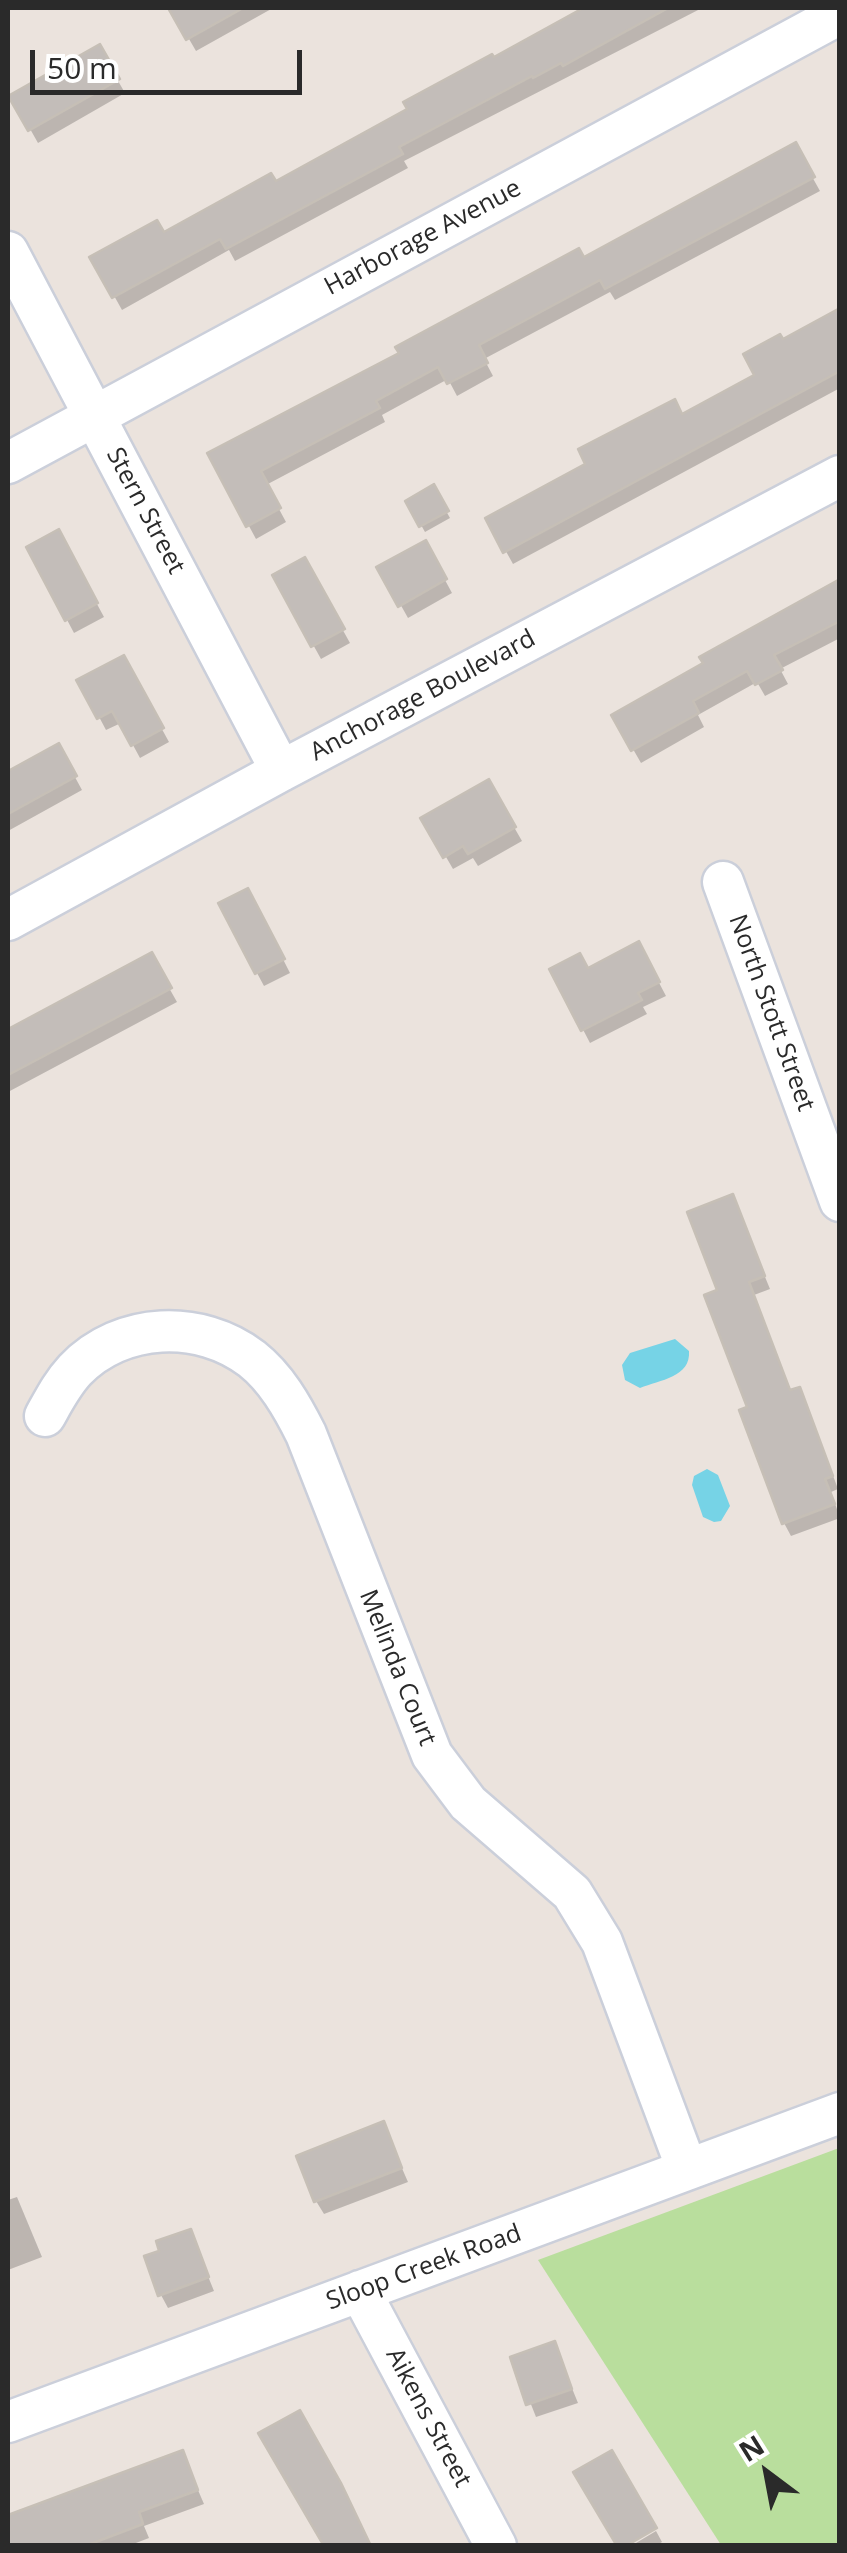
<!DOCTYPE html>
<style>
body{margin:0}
#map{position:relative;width:847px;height:2553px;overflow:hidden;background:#ebe3dd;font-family:"Open Sans",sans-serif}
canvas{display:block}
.frame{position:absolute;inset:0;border:10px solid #2a2a2a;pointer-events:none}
.north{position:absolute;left:717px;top:2423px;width:100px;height:100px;-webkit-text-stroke:8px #fff;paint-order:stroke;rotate:328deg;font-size:28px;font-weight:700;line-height:40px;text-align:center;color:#2a2a2a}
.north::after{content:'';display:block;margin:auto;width:35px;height:45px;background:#2a2a2a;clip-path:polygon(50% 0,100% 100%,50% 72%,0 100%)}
.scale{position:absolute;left:30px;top:50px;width:272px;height:45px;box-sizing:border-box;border:5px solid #2a2a2a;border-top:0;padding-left:12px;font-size:30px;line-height:35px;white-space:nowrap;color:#2a2a2a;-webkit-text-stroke:8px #fff;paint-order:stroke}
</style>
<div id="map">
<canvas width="847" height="2553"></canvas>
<div class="frame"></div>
<div class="north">N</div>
<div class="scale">50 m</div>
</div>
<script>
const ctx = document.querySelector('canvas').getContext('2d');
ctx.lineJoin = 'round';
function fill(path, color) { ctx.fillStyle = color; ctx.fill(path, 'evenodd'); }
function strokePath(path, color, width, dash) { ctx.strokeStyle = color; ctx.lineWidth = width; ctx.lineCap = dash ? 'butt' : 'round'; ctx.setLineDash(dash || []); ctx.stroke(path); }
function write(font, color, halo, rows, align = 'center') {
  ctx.font = font + ' "Open Sans",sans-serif'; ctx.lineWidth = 8; ctx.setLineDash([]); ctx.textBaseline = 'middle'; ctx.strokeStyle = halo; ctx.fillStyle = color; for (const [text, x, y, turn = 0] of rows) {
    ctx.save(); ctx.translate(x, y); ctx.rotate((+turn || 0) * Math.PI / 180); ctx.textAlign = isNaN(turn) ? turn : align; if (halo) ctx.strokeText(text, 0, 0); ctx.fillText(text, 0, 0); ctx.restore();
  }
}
fill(new Path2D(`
 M 839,2148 L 839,2545 L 721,2545 L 538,2260 Z`), '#b9de9d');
fill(new Path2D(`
 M 675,1339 L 689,1351 C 691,1377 660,1380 640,1388 L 625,1380 L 622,1365 L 630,1353 Z
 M 707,1469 L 718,1475 L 730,1506 L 721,1521 L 714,1522 L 703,1517 L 692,1485 L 694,1476 Z`), '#76d3e6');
fill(new Path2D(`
 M 171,8 L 273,8 L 196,51 Z
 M 589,8 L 702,8 L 404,161 L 408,168 L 235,261 L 229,250 L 122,310 L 93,258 L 163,235 L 275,185 Z
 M 99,48 L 125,93 L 38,143 L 12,97 Z
 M 795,146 L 820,191 L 615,300 L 610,292 L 484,359 L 493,376 L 457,396 L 448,379 L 382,415 L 385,422 L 266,485 L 286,522 L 256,539 L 210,454 L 583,260 Z
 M 840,311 L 840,388 L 513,564 L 488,519 L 757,376 L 782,342 Z
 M 433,488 L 450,518 L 425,532 L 408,502 Z
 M 58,532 L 104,617 L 74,633 L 29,548 Z
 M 425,543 L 452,593 L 408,618 L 380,568 Z
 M 304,560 L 350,643 L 321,659 L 275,576 Z
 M 840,582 L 840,638 L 780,669 L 788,684 L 765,696 L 757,682 L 698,715 L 704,727 L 641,763 L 614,716 Z
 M 123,658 L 169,742 L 140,758 L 121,723 L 106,730 L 80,681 Z
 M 58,746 L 82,790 L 8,831 L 8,773 Z
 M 488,782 L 522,841 L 478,866 L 473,858 L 453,869 L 424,819 Z
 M 255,904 L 290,973 L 264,986 L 257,973 Z
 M 151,956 L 177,1002 L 8,1092 L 8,1034 Z
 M 646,958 L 666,996 L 643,1007 L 647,1014 L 590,1043 L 552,970 L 588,971 Z
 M 732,1197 L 770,1289 L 754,1295 L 791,1392 L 799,1390 L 806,1403 L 838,1489 L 831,1492 L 840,1518 L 791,1536 L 784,1523 L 750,1408 L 720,1291 Z
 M 383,2125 L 408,2182 L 324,2214 L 316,2201 Z
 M 17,2197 L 42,2257 L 8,2270 L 8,2200 Z
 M 190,2232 L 214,2291 L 168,2308 L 161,2295 L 162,2253 Z
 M 554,2344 L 578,2403 L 536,2417 L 513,2359 Z
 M 182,2453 L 204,2504 L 144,2526 L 149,2538 L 128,2546 L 8,2546 L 8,2518 Z
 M 656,2531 L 662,2542 L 655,2546 L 631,2546 Z`), '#0003');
const building = new Path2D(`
 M 168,8 L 243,8 L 186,40 Z
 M 583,8 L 668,8 L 563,66 L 561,63 L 533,78 L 532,76 L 399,147 L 403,154 L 226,249 L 220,239 L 112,298 L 89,257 L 157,220 L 164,232 L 271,173 L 276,181 L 407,109 L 403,102 L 492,54 L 494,57 Z
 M 100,44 L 120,79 L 28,131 L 8,96 Z
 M 796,142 L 815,177 L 605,289 L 600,280 L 479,345 L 488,363 L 447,384 L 438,367 L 376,401 L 380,408 L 261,471 L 281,508 L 246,527 L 207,453 L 399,353 L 395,347 L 579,248 L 584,257 Z
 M 840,308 L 840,371 L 503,553 L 485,518 L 585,464 L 578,449 L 675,399 L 682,414 L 754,375 L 743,354 L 780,334 L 783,339 Z
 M 434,484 L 449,511 L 419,527 L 405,501 Z
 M 59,529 L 98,603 L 65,621 L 26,547 Z
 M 426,540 L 447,579 L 398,607 L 376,567 Z
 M 305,557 L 345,629 L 311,647 L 272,575 Z
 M 840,579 L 840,621 L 774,655 L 783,670 L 755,685 L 747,671 L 693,701 L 699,713 L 631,751 L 611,715 L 703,663 L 699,657 Z
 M 124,655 L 164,728 L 131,746 L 112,711 L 97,719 L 76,680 Z
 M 59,743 L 77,776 L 8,814 L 8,771 Z
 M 489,779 L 516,827 L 468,854 L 463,846 L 443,858 L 420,818 Z
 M 248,888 L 285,959 L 255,974 L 218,903 Z
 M 639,941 L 660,982 L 638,993 L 642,1000 L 581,1031 L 549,969 L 580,953 L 588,968 Z
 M 152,952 L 172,988 L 8,1075 L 8,1029 Z
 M 733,1194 L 765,1276 L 749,1282 L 790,1390 L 800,1387 L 833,1476 L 825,1479 L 835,1504 L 782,1524 L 739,1410 L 747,1407 L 704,1295 L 717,1290 L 687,1212 Z
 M 384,2121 L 402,2168 L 314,2202 L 296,2156 Z
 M 191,2229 L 209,2277 L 158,2296 L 144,2256 L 159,2251 L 156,2241 Z
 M 555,2341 L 572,2389 L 526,2405 L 510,2357 Z
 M 300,2410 L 341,2483 L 371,2546 L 324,2546 L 258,2433 Z
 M 183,2450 L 198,2490 L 139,2512 L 143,2524 L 85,2546 L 8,2546 L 8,2515 Z
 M 612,2450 L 657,2528 L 626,2546 L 617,2546 L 573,2472 Z`);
fill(building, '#c3bdb9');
strokePath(building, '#c6bfb6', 2.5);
const minor = new Path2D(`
 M 8,252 L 281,771
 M 8,463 L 840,14
 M 723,882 L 840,1201
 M 8,920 L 281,771 L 840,476
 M 45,1416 C 54,1400 62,1384 75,1370 C 121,1322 200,1319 252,1359 C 276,1378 292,1406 306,1434 L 432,1755 L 468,1803 L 572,1893 L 602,1942 L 687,2169
 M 360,2291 L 496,2546
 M 8,2422 L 840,2113`);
strokePath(minor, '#cbcfda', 45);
strokePath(minor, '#fff', 40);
write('25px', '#2a2a2a', '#fff', [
 ["Harborage Avenue",423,238,-28],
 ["Stern Street",145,511,62],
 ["Anchorage Boulevard",423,696,-28],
 ["North Stott Street",771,1013,70],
 ["Melinda Court",397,1668,68],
 ["Sloop Creek Road",424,2268,-20],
 ["Aikens Street",428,2418,62]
]);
</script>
